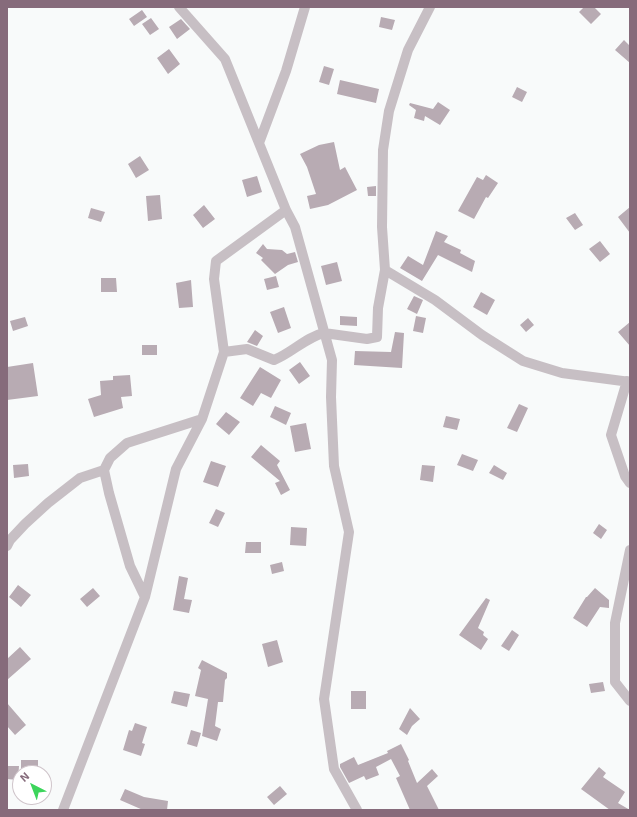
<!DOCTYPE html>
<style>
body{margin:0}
#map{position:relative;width:637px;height:817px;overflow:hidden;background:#f8fafa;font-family:"Exo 2",sans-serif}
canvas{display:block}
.frame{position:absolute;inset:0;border:8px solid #866b7b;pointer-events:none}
.north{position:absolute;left:12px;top:765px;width:40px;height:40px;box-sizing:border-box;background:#fff;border:1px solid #cfc4ca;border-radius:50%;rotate:318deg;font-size:11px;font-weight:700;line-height:16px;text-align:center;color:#866b7b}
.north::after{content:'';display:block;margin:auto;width:14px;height:18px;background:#3cd55b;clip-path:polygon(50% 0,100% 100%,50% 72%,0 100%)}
</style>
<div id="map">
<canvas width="637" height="817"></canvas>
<div class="frame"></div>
<div class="north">N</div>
</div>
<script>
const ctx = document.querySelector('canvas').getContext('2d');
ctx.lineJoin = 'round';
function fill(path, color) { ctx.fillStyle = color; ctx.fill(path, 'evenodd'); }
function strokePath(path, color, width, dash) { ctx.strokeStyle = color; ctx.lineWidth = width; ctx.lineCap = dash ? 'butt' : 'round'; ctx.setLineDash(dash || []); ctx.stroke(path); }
fill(new Path2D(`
 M 584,7 L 594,7 L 601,14 L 591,24 L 579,12 Z
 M 142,10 L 147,17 L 134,26 L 129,19 Z
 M 381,17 L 395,20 L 392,30 L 379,27 Z
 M 151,18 L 159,29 L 150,35 L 142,24 Z
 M 181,19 L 190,29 L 177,39 L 169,27 Z
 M 624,40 L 630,46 L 630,63 L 615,50 Z
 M 169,49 L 180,64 L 168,74 L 157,58 Z
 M 324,66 L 334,69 L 329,85 L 319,82 Z
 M 340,80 L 379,89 L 376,103 L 337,94 Z
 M 517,87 L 527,92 L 522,102 L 512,97 Z
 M 438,102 L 450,110 L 440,125 L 425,116 L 424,121 L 414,118 L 416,110 L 409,105 L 410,103 L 433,109 Z
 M 334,142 L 340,170 L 345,167 L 357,190 L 328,205 L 310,209 L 307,196 L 316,194 L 307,167 L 300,154 L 319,145 Z
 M 140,156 L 149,170 L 136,178 L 128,164 Z
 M 486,175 L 498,183 L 488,198 L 486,197 L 474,219 L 458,211 L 477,177 L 483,180 Z
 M 257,176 L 262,192 L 247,197 L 242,180 Z
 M 376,186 L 376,196 L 368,196 L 367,187 Z
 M 160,195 L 162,219 L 148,221 L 146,196 Z
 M 204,205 L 215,219 L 203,228 L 193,215 Z
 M 630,207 L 630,233 L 618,217 Z
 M 91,208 L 105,212 L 101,222 L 88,218 Z
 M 575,213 L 583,225 L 575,230 L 566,218 Z
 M 436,231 L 448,236 L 444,242 L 461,250 L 460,253 L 475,261 L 472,272 L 438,255 L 422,281 L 400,268 L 408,256 L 423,265 Z
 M 600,241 L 610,254 L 600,262 L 589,249 Z
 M 263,244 L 267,249 L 282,250 L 287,254 L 295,252 L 298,262 L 288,265 L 275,274 L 261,260 L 263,258 L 256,253 Z
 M 337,262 L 342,281 L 326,285 L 321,266 Z
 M 276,276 L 279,287 L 267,290 L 264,279 Z
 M 101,278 L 116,278 L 117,292 L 101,292 Z
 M 191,280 L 193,307 L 179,308 L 176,283 Z
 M 481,292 L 495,300 L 487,315 L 473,307 Z
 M 414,296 L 423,300 L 417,314 L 407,309 Z
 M 284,307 L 291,328 L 278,333 L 270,312 Z
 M 340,316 L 357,317 L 357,326 L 340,325 Z
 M 416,316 L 426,318 L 423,333 L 413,331 Z
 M 25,317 L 28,326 L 13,331 L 10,321 Z
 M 528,318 L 534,325 L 526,332 L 520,325 Z
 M 630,322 L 630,346 L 618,332 Z
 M 255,330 L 263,336 L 257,346 L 247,342 Z
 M 395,332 L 404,333 L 402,368 L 354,365 L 355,351 L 391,352 Z
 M 142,345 L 157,345 L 157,355 L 142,355 Z
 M 300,362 L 310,376 L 299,384 L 289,370 Z
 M 33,363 L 38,396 L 7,400 L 7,367 Z
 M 260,367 L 281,380 L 271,398 L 261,393 L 253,406 L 240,398 Z
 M 130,375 L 132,396 L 121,397 L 123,408 L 94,417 L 88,399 L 101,395 L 100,381 L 113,380 L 113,376 Z
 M 519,404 L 528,408 L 517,432 L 507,428 Z
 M 275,406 L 291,413 L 286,425 L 270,417 Z
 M 226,412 L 240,422 L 229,435 L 216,424 Z
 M 446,416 L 460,419 L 457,430 L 443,427 Z
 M 306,423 L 311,449 L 295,452 L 290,426 Z
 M 261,445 L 280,461 L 277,465 L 290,490 L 281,495 L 275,483 L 280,481 L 251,457 Z
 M 462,454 L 478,460 L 473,471 L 457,465 Z
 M 211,461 L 226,466 L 218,487 L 203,482 Z
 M 28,464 L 29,476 L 14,478 L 13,465 Z
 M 422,465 L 435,466 L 433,482 L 420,480 Z
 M 494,465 L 507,473 L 503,480 L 489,473 Z
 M 216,509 L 225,513 L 218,527 L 209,523 Z
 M 599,524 L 607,530 L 601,539 L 593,533 Z
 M 291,527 L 307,528 L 306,546 L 290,545 Z
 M 246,542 L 261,542 L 261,553 L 245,553 Z
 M 282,562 L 284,571 L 272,574 L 270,565 Z
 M 179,576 L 188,578 L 184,599 L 192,600 L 189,613 L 173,610 Z
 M 18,585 L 31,595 L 21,607 L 9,597 Z
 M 93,588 L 100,596 L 87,607 L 80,599 Z
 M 595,588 L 609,600 L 609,608 L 600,607 L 587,627 L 573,618 L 586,597 L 587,597 Z
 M 486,598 L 490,600 L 478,628 L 484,632 L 483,635 L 488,639 L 481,650 L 459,635 Z
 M 512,630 L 519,635 L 509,651 L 501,646 Z
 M 277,640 L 283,662 L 268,667 L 262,644 Z
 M 20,647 L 31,659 L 7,680 L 7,659 Z
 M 202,660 L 227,673 L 227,678 L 225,680 L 223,702 L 218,702 L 215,726 L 221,729 L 217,741 L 202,736 L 208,699 L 195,696 L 201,670 L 198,668 Z
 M 603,682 L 605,691 L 591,693 L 589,684 Z
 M 174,691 L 190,694 L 187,707 L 171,703 Z
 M 351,691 L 366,691 L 366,709 L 351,709 Z
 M 7,703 L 26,725 L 15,735 L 7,726 Z
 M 410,708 L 420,719 L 412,726 L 407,735 L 399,729 Z
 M 135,723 L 147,727 L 142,743 L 145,744 L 141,756 L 123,750 L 129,730 L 132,731 Z
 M 191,730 L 201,733 L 197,747 L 187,744 Z
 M 401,744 L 409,760 L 408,761 L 417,783 L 432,769 L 438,776 L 427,786 L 439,810 L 410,810 L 396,778 L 400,776 L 391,759 L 376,767 L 379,775 L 366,780 L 364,776 L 349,783 L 340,767 L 340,764 L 354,757 L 358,765 L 388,753 L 387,751 Z
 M 21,760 L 38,760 L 38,773 L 21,773 Z
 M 7,766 L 19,766 L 18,780 L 7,779 Z
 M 599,767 L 606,773 L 603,777 L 625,792 L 618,803 L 630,810 L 610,810 L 581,789 Z
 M 280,786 L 287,794 L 274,805 L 267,797 Z
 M 125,789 L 144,797 L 168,801 L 167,810 L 143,810 L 120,800 Z`), '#b8abb3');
strokePath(new Path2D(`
 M 259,143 L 286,71 L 305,7
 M 286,210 L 295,227 L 332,360 L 331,397 L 334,466 L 349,532 L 324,699 L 334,769 L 357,810
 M 385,270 L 435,300 L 482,335 L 523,361 L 562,373 L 630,382
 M 224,352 L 247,349 L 274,360 C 292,353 306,337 324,333 L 367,339 L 377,337 L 378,308 L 385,270 L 382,227 L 383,150 L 389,111 L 408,50 L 430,7
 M 627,381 L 611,435 L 625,476 L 630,483
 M 7,546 L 10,540 L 25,524 L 48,503 L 80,478 L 104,470
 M 630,550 L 615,623 L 615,682 L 630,701
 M 145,597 L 130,566 L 109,493 L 104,470 L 110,458 L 127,443 L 202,419
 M 63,810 L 145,597 L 176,469 L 202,419 L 224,352 L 214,279 L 216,261 L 286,210 L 225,59 L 179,7`), '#c7bfc4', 10);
</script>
